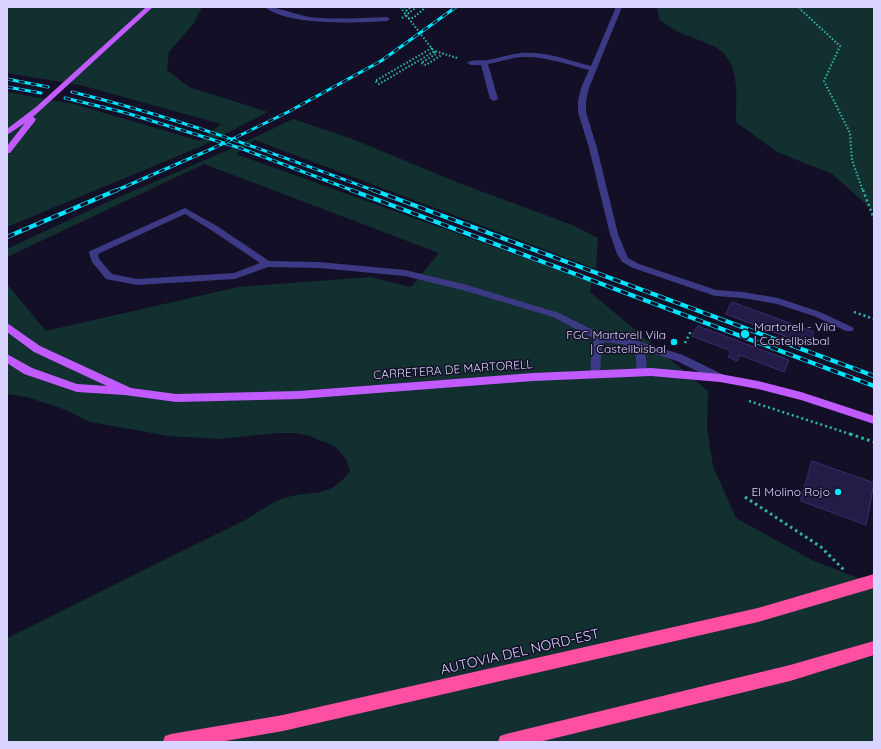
<!DOCTYPE html>
<style>
body{margin:0}
#map{position:relative;width:881px;height:749px;overflow:hidden;background:#130f26;font-family:Quicksand,sans-serif}
canvas{display:block}
.frame{position:absolute;inset:0;border:8px solid #d9d4ff;pointer-events:none}
</style>
<div id="map">
<canvas width="881" height="749"></canvas>
<div class="frame"></div>
</div>
<script>
const ctx = document.querySelector('canvas').getContext('2d');
ctx.lineJoin = 'round';
function fill(path, color) { ctx.fillStyle = color; ctx.fill(path, 'evenodd'); }
function strokePath(path, color, width, dash) { ctx.strokeStyle = color; ctx.lineWidth = width; ctx.lineCap = dash ? 'butt' : 'round'; ctx.setLineDash(dash || []); ctx.stroke(path); }
function write(font, color, halo, rows, align = 'center') {
  ctx.font = font + ' Quicksand,sans-serif'; ctx.lineWidth = 3; ctx.setLineDash([]); ctx.textBaseline = 'middle'; ctx.strokeStyle = halo; ctx.fillStyle = color; for (const [text, x, y, turn = 0] of rows) {
    ctx.save(); ctx.translate(x, y); ctx.rotate((+turn || 0) * Math.PI / 180); ctx.textAlign = isNaN(turn) ? turn : align; if (halo) ctx.strokeText(text, 0, 0); ctx.fillText(text, 0, 0); ctx.restore();
  }
}
fill(new Path2D(`
 M 7,7 L 202,7 L 194,23 L 169,52 L 167,70 L 189,87 L 268,112 L 202,146 L 7,227 L 7,92 L 74,104 L 200,141 L 221,124 L 80,85 L 7,73 Z
 M 657,7 L 874,7 L 874,211 L 832,174 L 777,152 L 736,122 C 736,95 742,58 711,45 C 693,37 674,33 659,19 Z
 M 293,119 L 355,140 L 459,183 L 572,225 L 598,238 L 596,269 L 255,140 L 236,154 L 592,282 L 590,292 L 708,391 L 707,428 L 713,466 L 736,518 L 814,561 L 874,584 L 874,742 L 7,742 L 7,638 L 247,519 C 258,512 269,504 282,499 C 311,488 328,501 350,471 L 346,459 L 336,447 L 310,436 L 295,433 L 277,433 L 220,439 L 169,436 L 90,422 L 66,410 L 27,397 L 7,394 L 7,284 L 46,331 L 238,287 L 370,277 L 411,287 L 439,253 L 204,164 L 7,257 L 7,249 L 103,204 L 226,151 Z`), '#12302f');
const building = new Path2D(`
 M 732,302 L 814,332 L 808,345 L 726,314 Z
 M 698,326 L 789,360 L 784,372 L 740,355 L 737,361 L 728,357 L 731,351 L 692,336 Z
 M 812,461 L 874,483 L 866,525 L 801,501 Z`);
fill(building, '#241b47');
strokePath(building, '#3b2d73', 1);
strokePath(new Path2D(`
 M 400,7 L 436,54 L 421,63 L 426,65 L 443,54
 M 404,7 L 409,14
 M 800,7 L 800,9 L 840,46 L 824,81 L 850,133 L 852,160 L 863,191
 M 406,11 L 411,7
 M 402,18 L 417,7
 M 408,18 L 413,18 L 426,7
 M 432,48 L 375,81 L 379,84 L 435,51 L 457,58`), '#2fb8b0', 2, [1.5, 2]);
strokePath(new Path2D(`
 M 863,190 L 874,219
 M 854,312 L 874,319
 M 685,343 L 691,331
 M 749,401 L 853,435`), '#2fb8b0', 2.5, [2, 3]);
strokePath(new Path2D(`
 M 850,434 L 874,442
 M 745,497 L 821,547 L 844,570`), '#2fb8b0', 3, [2.5, 3.5]);
fill(new Path2D(`
 M 265,7 C 280,7 295,15 310,17 C 335,20 361,18 387,17 L 390,19 L 387,21 C 358,23 288,26 265,7 Z
 M 616,7 L 622,7 L 589,88 L 586,101 L 586,112 L 597,148 L 618,234 L 628,258 L 639,264 L 716,290 L 743,292 L 778,298 L 820,312 L 852,327 L 854,329 L 852,331 L 846,331 L 814,316 L 777,304 L 743,298 L 715,296 L 633,268 L 622,262 L 617,254 L 610,234 L 589,148 L 578,112 L 578,101 L 581,88 L 589,70 C 567,64 545,56 522,57 C 510,58 499,62 488,64 L 498,99 L 494,101 L 490,99 L 481,65 L 471,65 L 467,63 C 472,59 482,61 488,60 C 499,58 510,54 521,53 C 545,51 568,60 591,66 Z
 M 185,208 L 217,226 L 269,261 L 319,262 L 405,270 L 467,285 L 559,313 L 603,335 L 621,336 L 683,355 L 724,375 L 725,378 L 724,381 L 716,381 L 677,361 L 645,351 C 646,359 648,368 645,376 L 637,376 L 635,348 L 621,344 L 604,342 L 602,345 L 600,374 L 599,377 L 591,377 L 590,374 L 592,345 L 595,339 L 553,317 L 466,291 L 405,276 L 319,268 L 268,267 L 235,279 L 137,285 L 106,279 L 92,262 L 89,253 L 90,251 ZM 185,214 L 211,230 L 260,263 L 234,273 L 137,279 L 112,274 L 99,259 L 98,254 Z`), '#3d3a85');
fill(new Path2D(`
 M 146,7 L 153,7 L 33,117 L 36,119 L 35,121 L 10,153 L 7,153 L 7,146 L 25,123 L 7,135 L 7,129 L 36,107 Z
 M 7,323 L 40,346 L 131,388 L 176,394 L 299,391 L 533,373 L 651,368 L 720,374 L 758,381 L 801,392 L 874,416 L 874,424 L 801,400 L 758,389 L 720,382 L 651,376 L 533,381 L 299,399 L 176,402 L 125,395 L 77,392 L 24,374 L 7,363 L 7,354 L 32,368 L 77,384 L 107,386 L 34,352 L 7,332 Z`), '#c25bff');
fill(new Path2D(`
 M 874,574 L 874,588 L 758,622 L 283,731 L 219,742 L 163,742 L 165,736 L 171,734 L 283,715 L 758,608 Z
 M 874,641 L 874,655 L 790,681 L 539,742 L 498,742 L 500,736 L 506,734 L 790,665 Z`), '#ff4fa3');
const railFar1 = new Path2D(`
 M 7,79 L 48,87
 M 7,87 L 41,93
 M 72,92 C 176,117 275,154 375,191
 M 65,98 L 123,112 L 240,148 L 354,191
 M 115,191 L 216,147 L 288,112 L 381,61 L 456,7`);
const rail = new Path2D(`
 M 351,190 L 874,386
 M 373,190 L 874,376
 M 7,237 L 117,190`);
strokePath(railFar1, '#00e5ff', 3);
strokePath(rail, '#00e5ff', 4.5);
strokePath(railFar1, '#130f26', 2, [6]);
strokePath(rail, '#130f26', 3, [8]);
for (const [x, y, r, color] of [
 [745,334,5,"#00e5ff"],
 [674,342,4,"#00e5ff"],
 [838,492,4,"#00e5ff"]
]) { const dot = new Path2D(); dot.arc(x, y, r, 0, 2 * Math.PI); ctx.fillStyle = color; ctx.fill(dot); strokePath(dot, '#130f26', 1.5); }
write('12px', '#d9d4ff', '#130f26', [
 ["Martorell - Vila",754,327,"left"],
 ["| Castellbisbal",754,341,"left"],
 ["FGC Martorell Vila",666,335],
 ["| Castellbisbal",666,349],
 ["El Molino Rojo",830,492]
], 'right');
write('12px', '#d9d4ff', '#130f26', [
 ["CARRETERA DE MARTORELL",453,370,-4]
]);
write('14px', '#d9d4ff', '#130f26', [
 ["AUTOVIA DEL NORD-EST",520,652,-13]
]);
</script>
